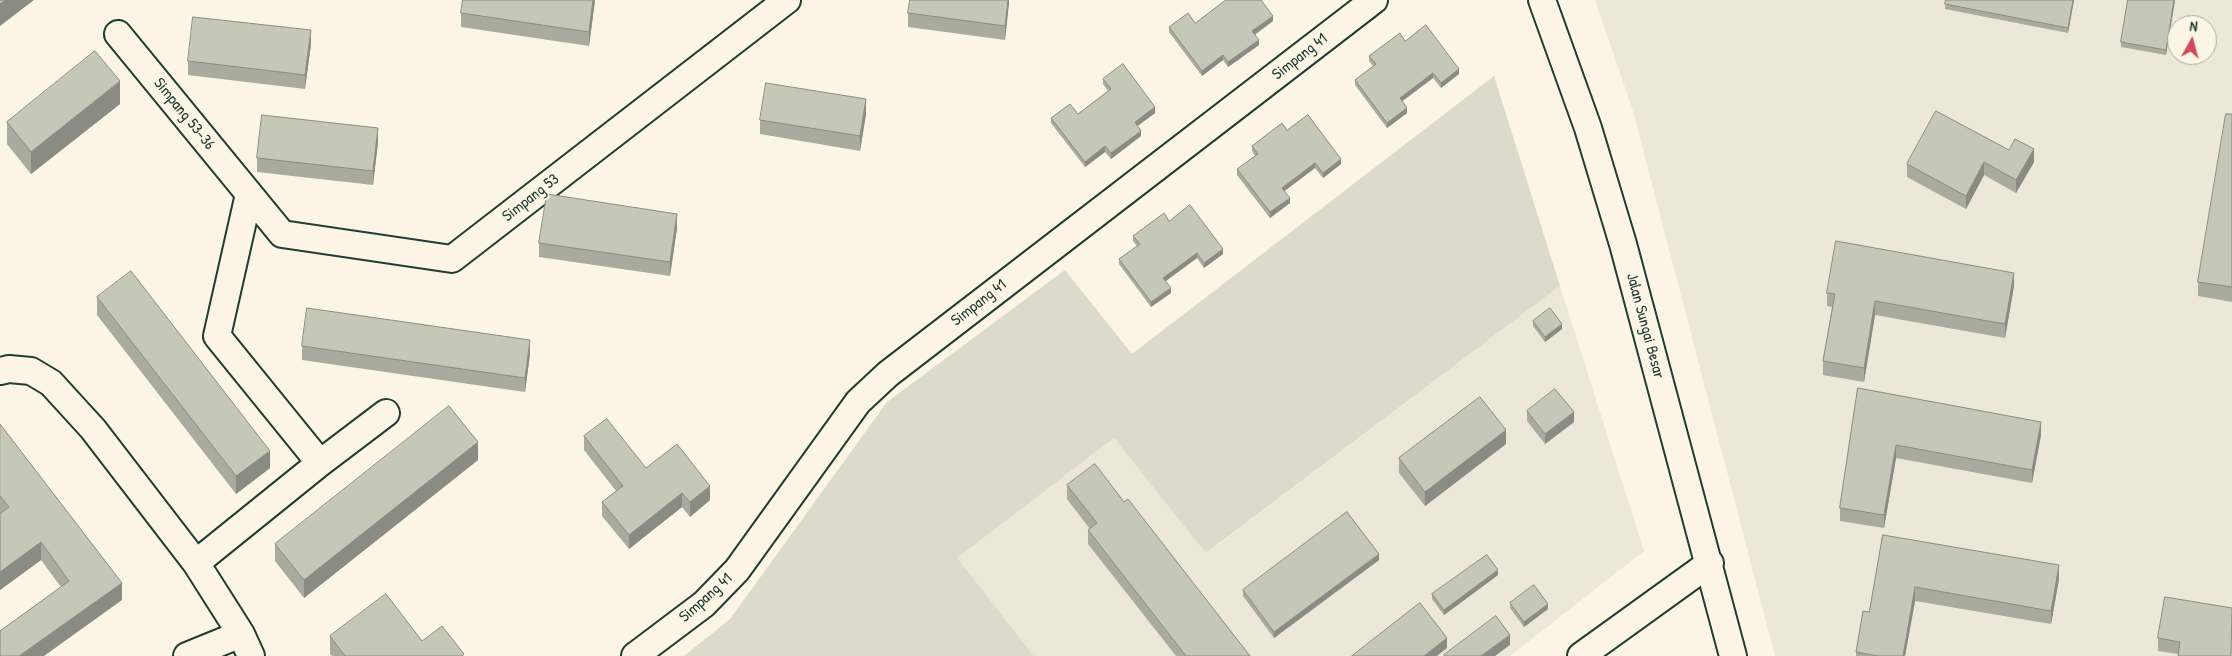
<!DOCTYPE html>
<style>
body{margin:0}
#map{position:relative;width:2232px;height:656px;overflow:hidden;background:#fcf5e5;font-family:"Patrick Hand",sans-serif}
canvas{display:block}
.north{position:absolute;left:2167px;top:15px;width:50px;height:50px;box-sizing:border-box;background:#fcf5e5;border:1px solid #a4ab9e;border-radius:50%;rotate:7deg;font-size:14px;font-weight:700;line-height:20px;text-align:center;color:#1f3d34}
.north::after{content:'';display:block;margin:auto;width:18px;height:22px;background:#d1495b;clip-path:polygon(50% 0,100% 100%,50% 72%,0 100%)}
</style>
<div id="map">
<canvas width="2232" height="656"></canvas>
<div class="north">N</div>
</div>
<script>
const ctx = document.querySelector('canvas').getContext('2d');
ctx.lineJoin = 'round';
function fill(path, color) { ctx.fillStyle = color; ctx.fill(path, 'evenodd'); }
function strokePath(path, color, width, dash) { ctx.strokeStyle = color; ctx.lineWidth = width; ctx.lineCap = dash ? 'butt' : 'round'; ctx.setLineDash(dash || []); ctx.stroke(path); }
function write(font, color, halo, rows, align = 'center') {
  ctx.font = font + ' "Patrick Hand",sans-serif'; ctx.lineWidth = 4; ctx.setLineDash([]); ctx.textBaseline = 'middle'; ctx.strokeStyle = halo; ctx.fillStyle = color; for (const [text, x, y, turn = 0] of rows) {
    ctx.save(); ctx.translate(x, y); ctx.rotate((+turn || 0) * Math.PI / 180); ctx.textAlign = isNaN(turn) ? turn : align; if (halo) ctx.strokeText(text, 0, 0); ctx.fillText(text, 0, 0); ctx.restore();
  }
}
fill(new Path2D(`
 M 1595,0 L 2232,0 L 2232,656 L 1775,656 L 1633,111 ZM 2177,25 L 2207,25 L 2207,55 L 2177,55 Z
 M 1560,286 L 1644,551 L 1510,656 L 1034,656 L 956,558 L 1114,438 L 1207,553 Z`), '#ece7d8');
fill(new Path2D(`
 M 1494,76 L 1560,286 L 1206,553 L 1114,438 L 957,558 L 1034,656 L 684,656 L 730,619 L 887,402 L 1065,270 L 1132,354 Z`), '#dcdacc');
const minor = new Path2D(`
 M 1542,0 L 1588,128 L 1623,244 L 1733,656
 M 118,34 L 282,234 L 452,259 L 787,0
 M 249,194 L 217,336 L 320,463
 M 0,371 L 9,369 L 31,371 L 51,383 L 93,429 L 196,563 L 241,634 L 251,656
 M 196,563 L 320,463 L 386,413
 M 187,656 L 241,634
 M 635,656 L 704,604 L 737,570 L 858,402 L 888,374 L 1374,0
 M 1581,656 L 1710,563`);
strokePath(minor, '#1f3d34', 30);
strokePath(minor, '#fcf5e5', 26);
fill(new Path2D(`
 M 463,0 L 595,0 L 589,46 L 461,27 L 461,13 Z
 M 1009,0 L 1005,40 L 908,27 L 908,13 Z
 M 1946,0 L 2074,0 L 2068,33 L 1945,9 Z
 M 2128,0 L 2175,0 L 2166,55 L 2121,47 L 2121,42 Z
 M 1273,21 L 1255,35 L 1259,45 L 1228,67 L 1223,60 L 1202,76 L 1169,32 L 1169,27 L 1195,23 Z
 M 1405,41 L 1459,74 L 1441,88 L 1433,78 L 1402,101 L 1407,113 L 1387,128 L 1355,85 L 1355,80 L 1373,66 L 1369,61 L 1369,56 Z
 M 311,44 L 305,89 L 188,75 L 188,61 Z
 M 1103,79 L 1155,113 L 1137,126 L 1141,136 L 1111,159 L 1105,152 L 1085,167 L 1051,123 L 1051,118 L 1078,114 L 1108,91 L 1103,84 Z
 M 120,104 L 31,174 L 7,144 L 7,122 Z
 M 866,114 L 860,151 L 760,134 L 760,120 Z
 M 2232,114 L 2232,302 L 2198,296 L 2198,282 Z
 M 1287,130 L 1341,164 L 1323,178 L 1315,168 L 1284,191 L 1290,203 L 1270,218 L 1237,175 L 1237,169 L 1255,156 L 1252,151 L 1252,146 Z
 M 378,142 L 373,185 L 257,172 L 257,158 Z
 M 2009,150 L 2034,162 L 2016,193 L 1984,175 L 1966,209 L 1907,177 L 1907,164 Z
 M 1169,221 L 1223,254 L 1204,268 L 1197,258 L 1166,281 L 1171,293 L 1151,307 L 1119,264 L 1119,259 L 1137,246 L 1133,241 L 1133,236 Z
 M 677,228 L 670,276 L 539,257 L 539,243 Z
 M 2014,286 L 2005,338 L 1875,315 L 1864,382 L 1823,375 L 1823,361 L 1832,307 L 1827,306 L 1827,293 Z
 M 97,297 L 270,468 L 236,494 L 97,315 Z
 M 1533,321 L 1562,329 L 1545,342 L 1533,326 Z
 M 302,346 L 530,354 L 525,392 L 302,360 Z
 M 1858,388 L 2041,435 L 2032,483 L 1896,458 L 1884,528 L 1840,521 L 1840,508 Z
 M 1527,411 L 1574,422 L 1545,444 L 1527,421 Z
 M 0,424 L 122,600 L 61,587 L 41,560 L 0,590 Z
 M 584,436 L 646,468 L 710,500 L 690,517 L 682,507 L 629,549 L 602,516 L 602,502 L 616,491 L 584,450 Z
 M 1506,444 L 1425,506 L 1399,473 L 1399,458 Z
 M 478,460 L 304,598 L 275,561 L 275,544 Z
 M 1067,485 L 1124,502 L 1250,656 L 1176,656 L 1088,544 L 1088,530 L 1090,529 L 1067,499 Z
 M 1883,535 L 2059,579 L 2051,624 L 1915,601 L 1905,656 L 1856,656 L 1856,652 L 1869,612 Z
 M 1379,560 L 1274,638 L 1243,596 L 1243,590 Z
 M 1498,575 L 1444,615 L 1432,599 L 1432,594 Z
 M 1510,603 L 1548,609 L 1524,627 L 1510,608 Z
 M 2232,608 L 2178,654 L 2158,651 L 2158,638 Z
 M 330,636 L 422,641 L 464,656 L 332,656 L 330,654 Z`), '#a9ab9f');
fill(new Path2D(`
 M 5,0 L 34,0 L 0,26 L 0,4 Z
 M 593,0 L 595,0 L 589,46 L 589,32 Z
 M 1008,0 L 1009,0 L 1009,4 L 1005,40 L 1005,26 Z
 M 2073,0 L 2074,0 L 2068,33 L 2068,28 Z
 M 2174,0 L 2175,0 L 2166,55 L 2166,50 Z
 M 1273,16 L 1273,21 L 1252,36 L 1252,31 Z
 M 311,30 L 311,44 L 305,89 L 305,75 Z
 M 1259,40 L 1259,45 L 1228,67 L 1228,62 Z
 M 1223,55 L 1223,60 L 1202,76 L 1202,71 Z
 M 1459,69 L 1459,74 L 1441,88 L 1441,83 Z
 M 1433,73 L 1433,78 L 1400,103 L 1400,98 Z
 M 120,81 L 120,104 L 31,174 L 31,152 Z
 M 866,99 L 866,114 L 860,151 L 860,136 Z
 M 1155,107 L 1155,113 L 1135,128 L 1135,122 Z
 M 1407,108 L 1407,113 L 1387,128 L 1387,123 Z
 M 378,128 L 378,142 L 373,185 L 373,171 Z
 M 1141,131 L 1141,136 L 1111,159 L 1111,153 Z
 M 1105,146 L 1105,152 L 1085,167 L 1085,162 Z
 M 2034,149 L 2034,162 L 2016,193 L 2016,180 Z
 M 1341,159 L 1341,164 L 1323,178 L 1323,173 Z
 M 1984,162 L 1984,175 L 1966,209 L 1966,196 Z
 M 1315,163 L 1315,168 L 1282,193 L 1282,188 Z
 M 1290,198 L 1290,203 L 1270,218 L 1270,212 Z
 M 677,214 L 677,228 L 670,276 L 670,262 Z
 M 1223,249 L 1223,254 L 1204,268 L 1204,263 Z
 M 1197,253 L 1197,258 L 1163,283 L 1163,278 Z
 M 2014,273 L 2014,286 L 2005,338 L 2005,324 Z
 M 1171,288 L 1171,293 L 1151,307 L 1151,302 Z
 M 1875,301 L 1875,315 L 1864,382 L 1864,368 Z
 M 1562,324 L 1562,329 L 1545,342 L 1545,337 Z
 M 530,340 L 530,354 L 525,392 L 525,378 Z
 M 1574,412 L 1574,422 L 1545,444 L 1545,434 Z
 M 2041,422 L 2041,435 L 2032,483 L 2032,470 Z
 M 1506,430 L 1506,444 L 1425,506 L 1425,492 Z
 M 478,442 L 478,460 L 304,598 L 304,580 Z
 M 1896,445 L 1896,458 L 1884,528 L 1884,515 Z
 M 270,451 L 270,468 L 236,494 L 236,476 Z
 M 710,486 L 710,500 L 690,517 L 690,502 Z
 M 682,493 L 682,507 L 629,549 L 629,535 Z
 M 41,542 L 41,560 L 0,590 L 0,572 Z
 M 1379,554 L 1379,560 L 1274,638 L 1274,632 Z
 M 2059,565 L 2059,579 L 2051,624 L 2051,611 Z
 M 1498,570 L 1498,575 L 1444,615 L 1444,610 Z
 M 122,583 L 122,600 L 44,656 L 19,656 Z
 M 1915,587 L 1915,601 L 1905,656 L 1903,656 Z
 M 1548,604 L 1548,609 L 1524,627 L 1524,622 Z
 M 1510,635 L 1510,645 L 1495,656 L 1481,656 Z
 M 1447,638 L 1447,648 L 1437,656 L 1424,656 Z`), '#8a8b82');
const building = new Path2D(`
 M 0,0 L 5,0 L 0,4 Z
 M 463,0 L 593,0 L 589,32 L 461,13 Z
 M 910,0 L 1008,0 L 1005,26 L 908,13 Z
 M 1226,0 L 1261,0 L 1273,16 L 1252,31 L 1259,40 L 1228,62 L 1223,55 L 1202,71 L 1169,27 L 1188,13 L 1195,23 Z
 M 1946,0 L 2073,0 L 2068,28 L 1945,4 Z
 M 2128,0 L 2174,0 L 2166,50 L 2121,42 Z
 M 193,17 L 311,30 L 305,75 L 188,61 Z
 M 1426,25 L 1459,69 L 1441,83 L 1433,73 L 1400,98 L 1407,108 L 1387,123 L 1355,80 L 1376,64 L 1369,56 L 1400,33 L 1405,41 Z
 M 95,51 L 120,81 L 31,152 L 7,122 Z
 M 1123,64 L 1155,107 L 1135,122 L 1141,131 L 1111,153 L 1105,146 L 1085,162 L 1051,118 L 1070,104 L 1078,114 L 1111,89 L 1103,79 Z
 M 766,83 L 866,99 L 860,136 L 760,120 Z
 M 1936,111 L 2009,150 L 2015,139 L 2034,149 L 2016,180 L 1984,162 L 1966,196 L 1907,164 Z
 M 2226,114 L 2232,114 L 2232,287 L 2198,282 Z
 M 262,115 L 378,128 L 373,171 L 257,158 Z
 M 1308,115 L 1341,159 L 1323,173 L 1315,163 L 1282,188 L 1290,198 L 1270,212 L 1237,169 L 1258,154 L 1252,146 L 1282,123 L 1287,130 Z
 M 547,194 L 677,214 L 670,262 L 539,243 Z
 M 1190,205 L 1223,249 L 1204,263 L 1197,253 L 1163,278 L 1171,288 L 1151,302 L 1119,259 L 1140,244 L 1133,236 L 1164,213 L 1169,221 Z
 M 1836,241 L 2014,273 L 2005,324 L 1875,301 L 1864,368 L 1823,361 L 1835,294 L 1827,293 Z
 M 131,271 L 270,451 L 236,476 L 97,297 Z
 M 307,308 L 530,340 L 525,378 L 302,346 Z
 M 1550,308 L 1562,324 L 1545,337 L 1533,321 Z
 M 1858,388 L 2041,422 L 2032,470 L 1896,445 L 1884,515 L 1840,508 Z
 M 1555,389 L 1574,412 L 1545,434 L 1527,411 Z
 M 1480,397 L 1506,430 L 1425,492 L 1399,458 Z
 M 449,406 L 478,442 L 304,580 L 275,544 Z
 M 607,419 L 646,468 L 677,444 L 710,486 L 690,502 L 682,493 L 629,535 L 602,502 L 623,486 L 584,436 Z
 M 0,424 L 122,583 L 19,656 L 0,656 L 0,631 L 69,581 L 41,542 L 0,572 L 0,514 L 9,507 L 0,496 Z
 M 1095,464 L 1124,502 L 1128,499 L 1250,656 L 1186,656 L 1088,530 L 1097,523 L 1067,485 Z
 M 1347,512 L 1379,554 L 1274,632 L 1243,590 Z
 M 1883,535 L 2059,565 L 2051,611 L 1915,587 L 1903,656 L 1878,656 L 1856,652 L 1863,611 L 1869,612 Z
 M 1487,555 L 1498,570 L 1444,610 L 1432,594 Z
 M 1534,585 L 1548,604 L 1524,622 L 1510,603 Z
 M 386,594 L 422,641 L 442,626 L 464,654 L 462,656 L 345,656 L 330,636 Z
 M 2165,597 L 2232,608 L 2231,656 L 2178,656 L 2180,642 L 2158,638 Z
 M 1420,603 L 1447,638 L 1424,656 L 1352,656 Z
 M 1496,616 L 1510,635 L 1481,656 L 1445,656 L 1444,655 Z`);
fill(building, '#c5c7b9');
strokePath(building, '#8a8b82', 1);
write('16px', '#1f3d34', '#fcf5e5', [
 ["Simpang 41",1300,57,-38],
 ["Simpang 53-36",184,114,51],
 ["Simpang 53",531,198,-38],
 ["Simpang 41",979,303,-38],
 ["Jalan Sungai Besar",1645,326,75],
 ["Simpang 41",706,598,-42]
]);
</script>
